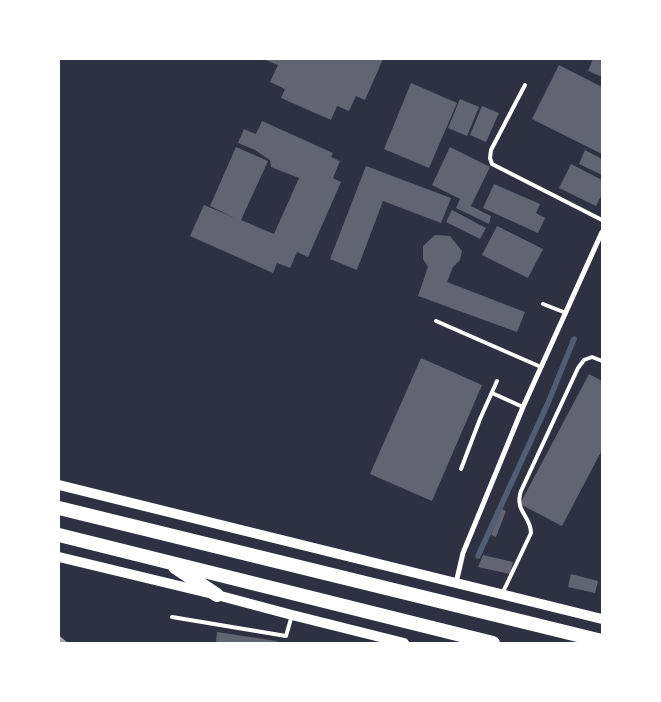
<!DOCTYPE html>
<style>
body{margin:0}
#map{position:relative;width:661px;height:702px;overflow:hidden;background:#2d3142;font-family:"Noto Sans",sans-serif}
canvas{display:block}
.frame{position:absolute;inset:0;border:60px solid #fff;pointer-events:none}
</style>
<div id="map">
<canvas width="661" height="702"></canvas>
<div class="frame"></div>
</div>
<script>
const ctx = document.querySelector('canvas').getContext('2d');
ctx.lineJoin = 'round';
function strokePath(path, color, width, dash) { ctx.strokeStyle = color; ctx.lineWidth = width; ctx.lineCap = dash ? 'butt' : 'round'; ctx.setLineDash(dash || []); ctx.stroke(path); }
function fill(path, color) { ctx.fillStyle = color; ctx.fill(path, 'evenodd'); }
strokePath(new Path2D(`
 M 478,556 L 548,403 L 574,339`), '#4f5d75', 5.5);
fill(new Path2D(`
 M 263,59 L 383,59 L 365,100 L 356,96 L 349,111 L 337,106 L 331,120 L 281,98 L 285,89 L 270,82 L 278,65 Z
 M 593,59 L 602,59 L 602,77 L 588,71 Z
 M 559,65 L 602,87 L 602,154 L 532,119 Z
 M 411,83 L 457,103 L 429,168 L 384,149 Z
 M 460,99 L 479,107 L 467,136 L 448,128 Z
 M 482,106 L 499,113 L 486,142 L 470,135 Z
 M 262,121 L 333,153 L 331,157 L 340,161 L 333,178 L 341,182 L 308,257 L 297,252 L 290,268 L 277,263 L 273,273 L 190,236 L 204,205 L 235,218 L 210,206 L 236,147 L 268,161 L 241,220 L 274,234 L 299,178 L 271,167 L 270,160 L 255,150 L 238,143 L 244,129 L 256,134 Z
 M 450,147 L 490,167 L 471,206 L 491,216 L 489,224 L 456,208 L 460,199 L 432,185 Z
 M 585,150 L 602,159 L 602,175 L 579,164 Z
 M 571,164 L 602,180 L 602,194 L 596,206 L 559,188 Z
 M 366,166 L 451,198 L 441,223 L 383,201 L 357,270 L 330,259 Z
 M 494,184 L 540,204 L 536,213 L 545,218 L 538,233 L 483,208 Z
 M 452,210 L 486,228 L 480,239 L 446,222 Z
 M 497,226 L 543,249 L 528,278 L 482,255 Z
 M 435,235 L 450,236 L 462,251 L 460,260 L 453,267 L 447,282 L 525,312 L 517,332 L 418,296 L 428,267 L 423,259 L 423,246 Z
 M 421,358 L 482,385 L 432,501 L 370,474 Z
 M 589,374 L 602,381 L 602,450 L 562,526 L 520,504 Z
 M 502,509 L 506,511 L 496,537 L 491,535 Z
 M 483,555 L 513,562 L 510,574 L 478,567 Z
 M 571,574 L 598,581 L 595,593 L 568,587 Z
 M 217,632 L 277,641 L 277,643 L 216,643 Z`), '#626471');
strokePath(new Path2D(`
 M 525,85 L 491,150 L 490,158 L 492,164 L 602,220
 M 543,304 L 566,313
 M 436,321 L 541,367
 M 492,393 L 523,407
 M 461,469 L 480,419 L 497,381
 M 503,592 L 531,533 C 531,516 514,511 521,491 L 578,368 L 584,360 L 592,357 L 602,361
 M 172,617 L 286,636 L 292,615`), '#fff', 4);
strokePath(new Path2D(`
 M 456,583 L 463,553 L 523,407 L 602,232`), '#fff', 5);
strokePath(new Path2D(`
 M 59,485 L 602,619
 M 59,557 L 217,595 L 292,615 L 404,643`), '#fff', 10);
strokePath(new Path2D(`
 M 59,508 L 602,641
 M 59,535 L 493,643
 M 175,567 L 217,595`), '#fff', 14);
strokePath(new Path2D(`
 M 59,638 L 65,643`), '#abadb3', 4);
</script>
